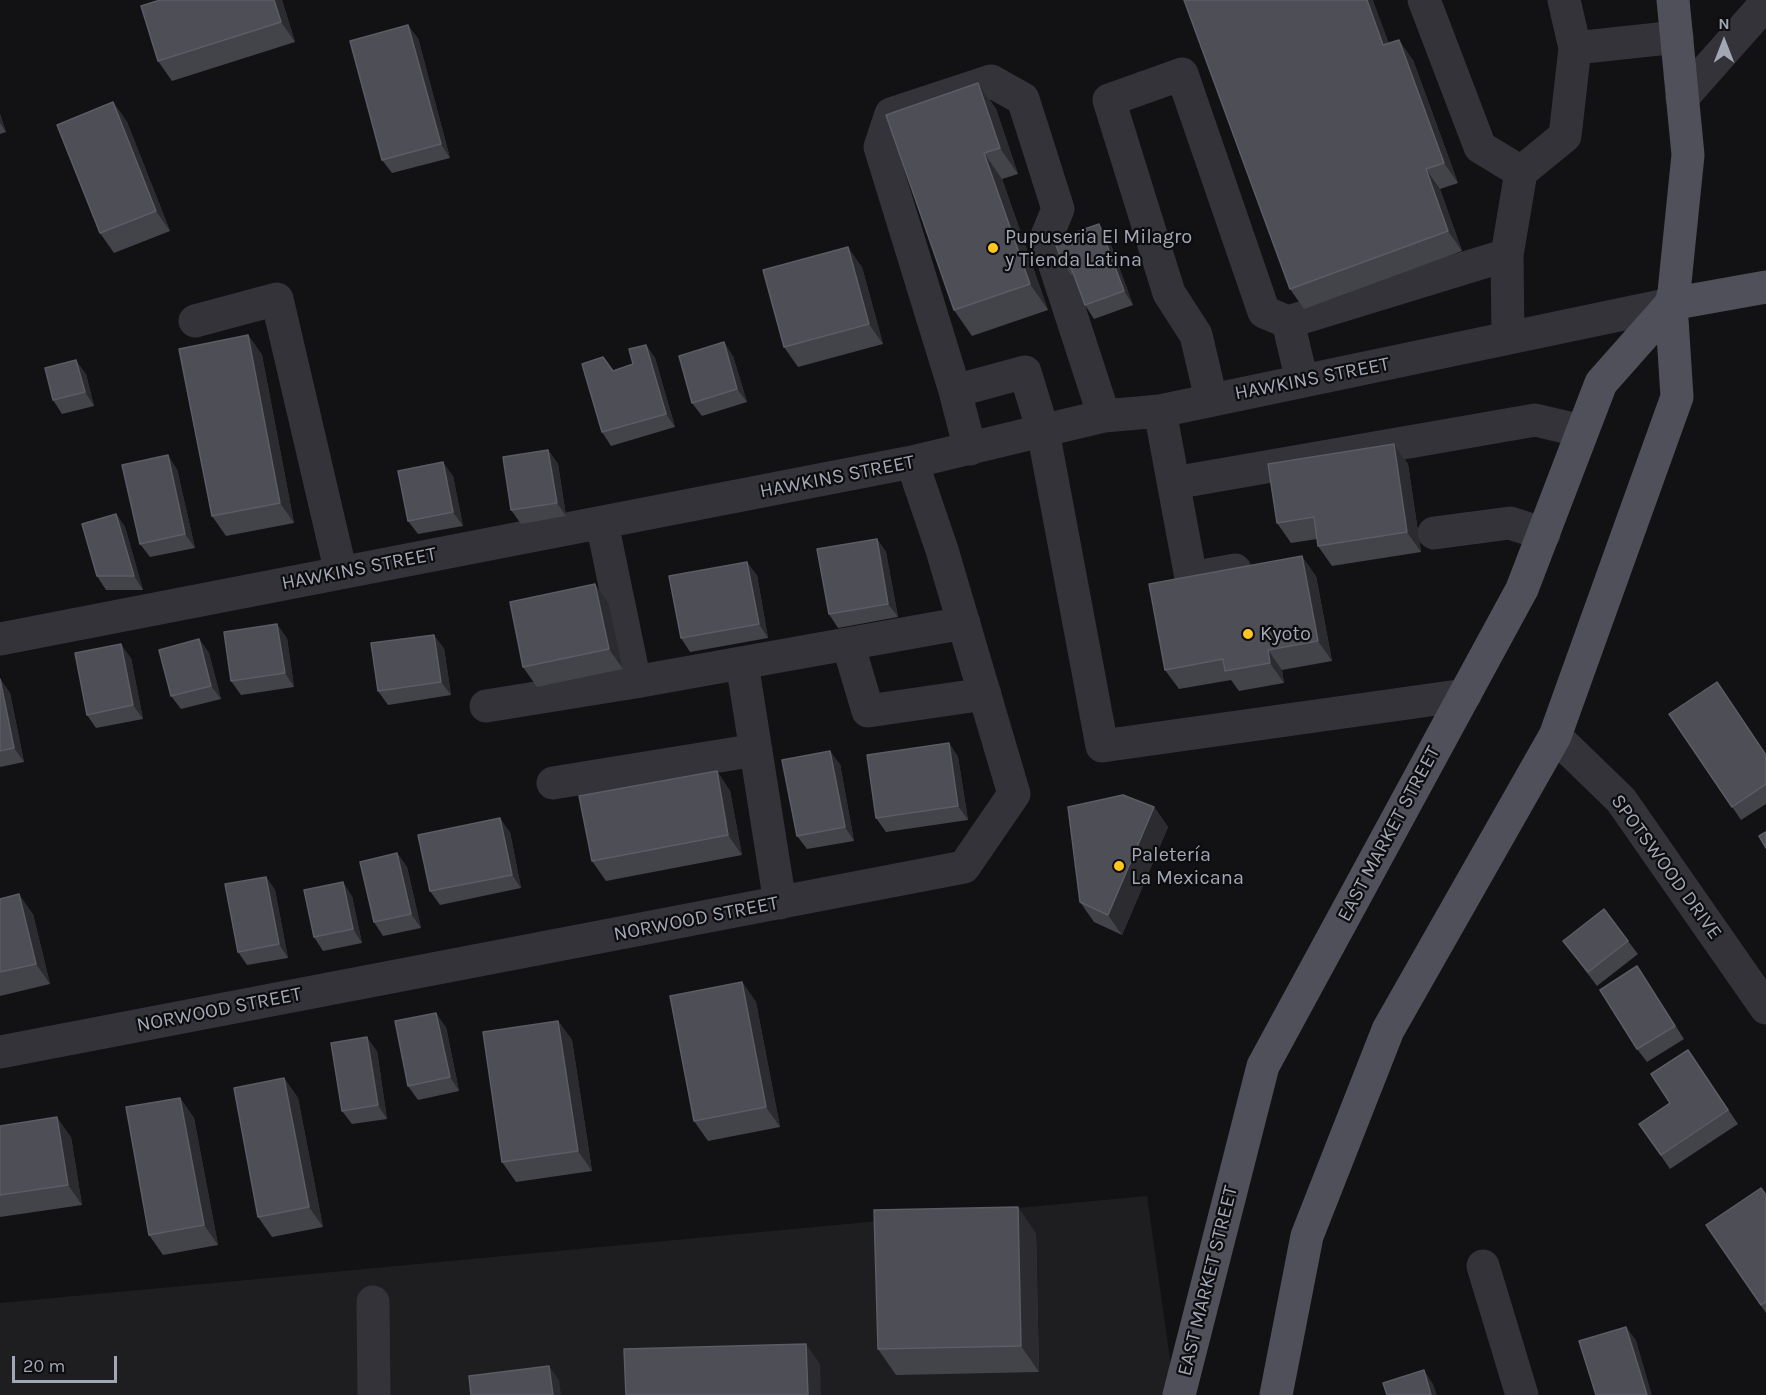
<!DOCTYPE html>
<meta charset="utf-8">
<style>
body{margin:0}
#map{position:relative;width:1766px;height:1395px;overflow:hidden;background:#121214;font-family:Karla,sans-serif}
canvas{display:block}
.north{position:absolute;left:1694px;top:12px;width:60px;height:60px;-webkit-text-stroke:4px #0d0d0f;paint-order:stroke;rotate:0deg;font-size:16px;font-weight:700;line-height:24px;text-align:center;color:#a2a7b6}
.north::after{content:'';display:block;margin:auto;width:21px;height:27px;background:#a2a7b6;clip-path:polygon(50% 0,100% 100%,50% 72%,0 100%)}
.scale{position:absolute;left:12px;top:1356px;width:105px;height:27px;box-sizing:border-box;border:3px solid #a2a7b6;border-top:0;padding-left:8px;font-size:18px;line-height:21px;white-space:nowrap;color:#a2a7b6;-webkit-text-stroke:4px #0d0d0f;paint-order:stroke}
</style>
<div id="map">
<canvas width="1766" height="1395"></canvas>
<div class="north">N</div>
<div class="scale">20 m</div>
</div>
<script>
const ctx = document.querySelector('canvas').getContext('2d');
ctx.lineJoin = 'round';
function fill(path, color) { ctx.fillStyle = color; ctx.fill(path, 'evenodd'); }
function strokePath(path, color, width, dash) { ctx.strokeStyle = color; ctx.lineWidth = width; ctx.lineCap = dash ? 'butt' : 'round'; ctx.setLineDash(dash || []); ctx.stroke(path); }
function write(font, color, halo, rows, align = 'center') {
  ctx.font = font + ' Karla,sans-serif'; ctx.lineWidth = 4.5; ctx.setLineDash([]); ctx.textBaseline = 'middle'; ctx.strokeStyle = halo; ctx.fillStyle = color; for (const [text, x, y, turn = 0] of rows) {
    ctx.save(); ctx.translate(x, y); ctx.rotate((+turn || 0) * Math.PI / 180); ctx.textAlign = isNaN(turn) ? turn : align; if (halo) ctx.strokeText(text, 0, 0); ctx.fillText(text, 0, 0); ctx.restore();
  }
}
fill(new Path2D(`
 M 1147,1196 L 1175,1395 L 0,1395 L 0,1303 Z`), '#1e1e21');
strokePath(new Path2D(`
 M 1424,0 L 1480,147 L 1521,172
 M 1575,48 L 1677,37
 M 1682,98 L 1766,3
 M 195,321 L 277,299 L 341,573
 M 1508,338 L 1507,255 L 1521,172 L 1565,136 L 1575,48 L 1564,0
 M 1302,381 L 1288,322 L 1507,255
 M 955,391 L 970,449
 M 1211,399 L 1196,335 L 1169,293 L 1109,100 L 1182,74 L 1264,312 L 1288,322
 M 1160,411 L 1191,578 L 1235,570
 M 1104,416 L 1046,238 L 1058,209 L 1023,99 L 991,81 L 891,114 L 880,147 L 955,391 L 1025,372 L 1043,431 L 1102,746 L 1465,695
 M 1174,483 L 1535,420 L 1582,431
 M 1434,533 L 1510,523 L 1544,534
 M 0,639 L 912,462 L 1104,416 L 1160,411 L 1671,304
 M 848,644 L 868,711 L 985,694
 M 742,663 L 780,903
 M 635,682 L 964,623
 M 486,706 L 635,682 L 602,523
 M 1555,736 L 1621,800 L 1766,1008
 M 553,783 L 756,750
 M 0,1052 L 964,867 L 1014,794 L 942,550 L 912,462
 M 1483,1266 L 1522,1395
 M 373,1302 L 374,1395`), '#333339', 33);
strokePath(new Path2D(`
 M 1671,304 L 1766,287
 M 1179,1395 L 1263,1066 L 1522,589 L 1601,383 L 1671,304
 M 1276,1395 L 1307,1236 L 1388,1030 L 1555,736 L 1677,397 L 1671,304 L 1674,292 L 1688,155 L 1673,0`), '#4f5059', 33);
fill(new Path2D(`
 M 282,0 L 295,42 L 172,81 L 158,61 Z
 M 418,38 L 450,158 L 392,173 L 382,160 Z
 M 1389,43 L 1413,60 L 1458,183 L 1440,189 L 1462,251 L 1304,309 L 1290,289 Z
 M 978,83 L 996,109 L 1018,174 L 1002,179 L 1048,310 L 972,336 L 954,310 Z
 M 113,102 L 127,122 L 170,231 L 114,253 L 100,233 Z
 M 0,114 L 6,132 L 0,134 Z
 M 1108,237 L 1133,305 L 1094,319 L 1085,305 L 1074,274 L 1071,275 L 1062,261 Z
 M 862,267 L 883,344 L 798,367 L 784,347 Z
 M 248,335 L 262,355 L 294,523 L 226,536 L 212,516 Z
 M 646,345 L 655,358 L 675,427 L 611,446 L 602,432 L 613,371 L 633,364 Z
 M 733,356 L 747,402 L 702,416 L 692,403 Z
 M 86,374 L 94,406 L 62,414 L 53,400 Z
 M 1394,444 L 1408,464 L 1421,552 L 1332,566 L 1318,546 L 1317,539 L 1291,543 L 1277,523 Z
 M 548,450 L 558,464 L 566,516 L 521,524 L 511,510 Z
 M 177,469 L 195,548 L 150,557 L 140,544 Z
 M 453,476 L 463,526 L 418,534 L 408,521 Z
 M 116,514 L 125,527 L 143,590 L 106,590 L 97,576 Z
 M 877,539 L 886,552 L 898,617 L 838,628 L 829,614 Z
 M 757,575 L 768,638 L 690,652 L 681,638 Z
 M 1316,576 L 1332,661 L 1282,670 L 1284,683 L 1239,691 L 1231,680 L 1179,689 L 1165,670 Z
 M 609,604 L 623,669 L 537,687 L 523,667 Z
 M 287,638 L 294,687 L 241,695 L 231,681 Z
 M 199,639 L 209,653 L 221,699 L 181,709 L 171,696 Z
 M 444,648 L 451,695 L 388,705 L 378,691 Z
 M 131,658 L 143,719 L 96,728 L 87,715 Z
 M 0,679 L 10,693 L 24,762 L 0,767 Z
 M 1669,714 L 1766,755 L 1766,804 L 1741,820 Z
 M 949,743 L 958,757 L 968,820 L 886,832 L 876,818 Z
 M 840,764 L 854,841 L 807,849 L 797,836 Z
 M 717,771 L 730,791 L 742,855 L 606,881 L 592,861 Z
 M 1154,807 L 1168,827 L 1122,935 L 1094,922 L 1080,902 Z
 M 510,832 L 521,888 L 440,905 L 430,891 Z
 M 397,853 L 407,867 L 421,928 L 383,936 L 374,922 Z
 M 266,877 L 275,890 L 288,958 L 247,965 L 238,952 Z
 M 352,896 L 362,943 L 323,951 L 314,937 Z
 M 0,899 L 33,914 L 50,984 L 0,996 Z
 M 1563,941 L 1628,941 L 1638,954 L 1597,986 Z
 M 1637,966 L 1684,1039 L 1647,1062 L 1637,1049 Z
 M 742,982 L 756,1002 L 780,1127 L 708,1141 L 694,1121 Z
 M 558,1021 L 572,1040 L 592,1171 L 516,1182 L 502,1162 Z
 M 446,1027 L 459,1091 L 418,1100 L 408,1086 Z
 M 1688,1050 L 1738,1124 L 1670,1169 L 1639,1124 L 1670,1103 Z
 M 377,1051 L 387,1119 L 352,1124 L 342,1111 Z
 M 284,1078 L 298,1098 L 323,1227 L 272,1237 L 258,1217 Z
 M 180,1098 L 194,1118 L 218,1245 L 163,1255 L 149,1235 Z
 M 0,1126 L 71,1137 L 82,1205 L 0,1217 Z
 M 1766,1195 L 1766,1313 L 1706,1225 Z
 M 1036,1233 L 1039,1372 L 896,1375 L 878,1349 Z`), '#43434a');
fill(new Path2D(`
 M 274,0 L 282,0 L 295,42 L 281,22 Z
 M 1367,0 L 1373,0 L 1397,65 L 1383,45 Z
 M 408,25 L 418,38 L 450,158 L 441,144 Z
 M 1399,40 L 1413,60 L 1458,183 L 1444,163 Z
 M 978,83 L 996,109 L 1018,174 L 1000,148 Z
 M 113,102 L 127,122 L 170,231 L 156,211 Z
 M 0,114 L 6,132 L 0,123 Z
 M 984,153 L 1002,179 L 1048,310 L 1030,284 Z
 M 1426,169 L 1440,189 L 1462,251 L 1448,231 Z
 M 1099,224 L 1108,237 L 1133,305 L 1124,291 Z
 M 848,247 L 862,267 L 883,344 L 869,324 Z
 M 248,335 L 262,355 L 294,523 L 280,503 Z
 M 724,342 L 733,356 L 747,402 L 737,389 Z
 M 646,345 L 655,358 L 675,427 L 666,414 Z
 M 76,360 L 86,374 L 94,406 L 85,392 Z
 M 1394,444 L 1408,464 L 1421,552 L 1407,532 Z
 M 548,450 L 558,464 L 566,516 L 557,503 Z
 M 168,455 L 177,469 L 195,548 L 185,534 Z
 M 443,462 L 453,476 L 463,526 L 453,512 Z
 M 116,514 L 125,527 L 143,590 L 134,576 Z
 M 877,539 L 886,552 L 898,617 L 888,604 Z
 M 1302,556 L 1316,576 L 1332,661 L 1318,641 Z
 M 747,562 L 757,575 L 768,638 L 759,624 Z
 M 595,584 L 609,604 L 623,669 L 609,649 Z
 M 277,624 L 287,638 L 294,687 L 285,673 Z
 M 434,635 L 444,648 L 451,695 L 441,682 Z
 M 199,639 L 209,653 L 221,699 L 211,686 Z
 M 121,644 L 131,658 L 143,719 L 133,705 Z
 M 1268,650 L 1282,670 L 1284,683 L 1270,663 Z
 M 0,679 L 10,693 L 24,762 L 14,748 Z
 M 949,743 L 958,757 L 968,820 L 958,806 Z
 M 830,751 L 840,764 L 854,841 L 845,827 Z
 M 717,771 L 730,791 L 742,855 L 728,835 Z
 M 1154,807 L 1168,827 L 1122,935 L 1108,915 Z
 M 500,818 L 510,832 L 521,888 L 512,875 Z
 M 397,853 L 407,867 L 421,928 L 411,914 Z
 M 266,877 L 275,890 L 288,958 L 279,944 Z
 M 343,882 L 352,896 L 362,943 L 353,929 Z
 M 19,894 L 33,914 L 50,984 L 36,964 Z
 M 742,982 L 756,1002 L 780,1127 L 766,1107 Z
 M 436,1013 L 446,1027 L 459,1091 L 450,1077 Z
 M 558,1021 L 572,1040 L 592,1171 L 578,1151 Z
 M 367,1037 L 377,1051 L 387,1119 L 378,1105 Z
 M 284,1078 L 298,1098 L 323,1227 L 309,1207 Z
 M 180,1098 L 194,1118 L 218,1245 L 204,1225 Z
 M 57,1117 L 71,1137 L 82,1205 L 68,1185 Z
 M 1018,1207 L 1036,1233 L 1039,1372 L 1021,1346 Z
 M 1626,1327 L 1636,1340 L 1652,1395 L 1647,1395 Z
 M 806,1344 L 820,1364 L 821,1395 L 808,1395 Z
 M 549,1366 L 559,1380 L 561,1395 L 553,1395 Z
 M 1424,1370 L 1433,1384 L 1437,1395 L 1431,1395 Z`), '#2b2b30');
const building = new Path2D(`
 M 160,0 L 274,0 L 281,22 L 158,61 L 141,6 Z
 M 1184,0 L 1367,0 L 1383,45 L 1399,40 L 1444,163 L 1426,169 L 1448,231 L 1290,289 Z
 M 408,25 L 441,144 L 382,160 L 350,41 Z
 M 978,83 L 1000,148 L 984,153 L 1030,284 L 954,310 L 886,115 Z
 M 113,102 L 156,211 L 100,233 L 57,125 Z
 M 1099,224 L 1124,291 L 1085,305 L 1068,259 L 1062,261 L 1054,240 Z
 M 848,247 L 869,324 L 784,347 L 763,270 Z
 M 248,335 L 280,503 L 212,516 L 179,349 Z
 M 724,342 L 737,389 L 692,403 L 679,356 Z
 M 646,345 L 666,414 L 602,432 L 582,364 L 603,357 L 613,371 L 633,364 L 629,349 Z
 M 76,360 L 85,392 L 53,400 L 45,368 Z
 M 1394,444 L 1407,532 L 1318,546 L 1314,517 L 1277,523 L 1268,464 Z
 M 548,450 L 557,503 L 511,510 L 503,457 Z
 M 168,455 L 185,534 L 140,544 L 122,465 Z
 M 443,462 L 453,512 L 408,521 L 398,471 Z
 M 116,514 L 134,576 L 97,576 L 82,524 Z
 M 877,539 L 888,604 L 829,614 L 817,549 Z
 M 1302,556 L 1318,641 L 1268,650 L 1270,663 L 1225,671 L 1223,659 L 1165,670 L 1149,584 Z
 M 747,562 L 759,624 L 681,638 L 669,576 Z
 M 595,584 L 609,649 L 523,667 L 510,602 Z
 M 277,624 L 285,673 L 231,681 L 224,632 Z
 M 434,635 L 441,682 L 378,691 L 371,643 Z
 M 199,639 L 211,686 L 171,696 L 159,650 Z
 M 121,644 L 133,705 L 87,715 L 75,653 Z
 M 0,679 L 14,748 L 0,751 Z
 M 1717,682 L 1766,755 L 1766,784 L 1732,807 L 1669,714 Z
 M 949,743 L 958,806 L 876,818 L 867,755 Z
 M 830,751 L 845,827 L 797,836 L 782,760 Z
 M 717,771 L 728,835 L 592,861 L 579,796 Z
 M 1123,795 L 1154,807 L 1108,915 L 1080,902 L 1068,807 Z
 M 500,818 L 512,875 L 430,891 L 418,835 Z
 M 1766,832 L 1766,848 L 1759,836 Z
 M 397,853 L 411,914 L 374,922 L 360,862 Z
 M 266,877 L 279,944 L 238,952 L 225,884 Z
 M 343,882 L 353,929 L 314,937 L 304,890 Z
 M 19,894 L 36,964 L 0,972 L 0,899 Z
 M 1604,909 L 1628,941 L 1588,972 L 1563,941 Z
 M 1637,966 L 1675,1026 L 1637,1049 L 1600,990 Z
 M 742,982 L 766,1107 L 694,1121 L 670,996 Z
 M 436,1013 L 450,1077 L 408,1086 L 395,1021 Z
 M 558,1021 L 578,1151 L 502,1162 L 483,1032 Z
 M 367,1037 L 378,1105 L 342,1111 L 331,1043 Z
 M 1688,1050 L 1728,1110 L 1661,1155 L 1639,1124 L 1670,1103 L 1651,1074 Z
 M 284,1078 L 309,1207 L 258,1217 L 234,1088 Z
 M 180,1098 L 204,1225 L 149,1235 L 126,1107 Z
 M 57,1117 L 68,1185 L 0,1195 L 0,1126 Z
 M 1761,1188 L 1766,1195 L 1766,1302 L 1761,1305 L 1706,1225 Z
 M 1018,1207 L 1021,1346 L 878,1349 L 874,1210 Z
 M 1626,1327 L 1647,1395 L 1596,1395 L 1579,1341 Z
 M 806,1344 L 808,1395 L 626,1395 L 624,1349 Z
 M 549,1366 L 553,1395 L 471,1395 L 469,1376 Z
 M 1424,1370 L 1431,1395 L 1387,1395 L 1383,1383 Z`);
fill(building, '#4d4e56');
strokePath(building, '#5b5c65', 1.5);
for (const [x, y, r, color] of [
 [993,248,6,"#ffc61f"],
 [1248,634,6,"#ffc61f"],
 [1119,866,6,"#ffc61f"]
]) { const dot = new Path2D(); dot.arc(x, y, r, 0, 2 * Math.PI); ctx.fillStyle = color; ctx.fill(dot); strokePath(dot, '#0d0d0f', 2); }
write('20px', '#a2a7b6', '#0d0d0f', [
 ["Pupuseria El Milagro",1005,237],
 ["y Tienda Latina",1005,260],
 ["Kyoto",1260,634],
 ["Paletería",1131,855],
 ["La Mexicana",1131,878]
], 'left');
write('20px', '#a2a7b6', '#0d0d0f', [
 ["HAWKINS STREET",1312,379,-11],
 ["HAWKINS STREET",837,477,-11],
 ["HAWKINS STREET",359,569,-11],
 ["EAST MARKET STREET",1389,834,-62],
 ["SPOTSWOOD DRIVE",1666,867,54],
 ["NORWOOD STREET",696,919,-11],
 ["NORWOOD STREET",219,1010,-11],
 ["EAST MARKET STREET",1208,1281,-76]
]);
</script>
